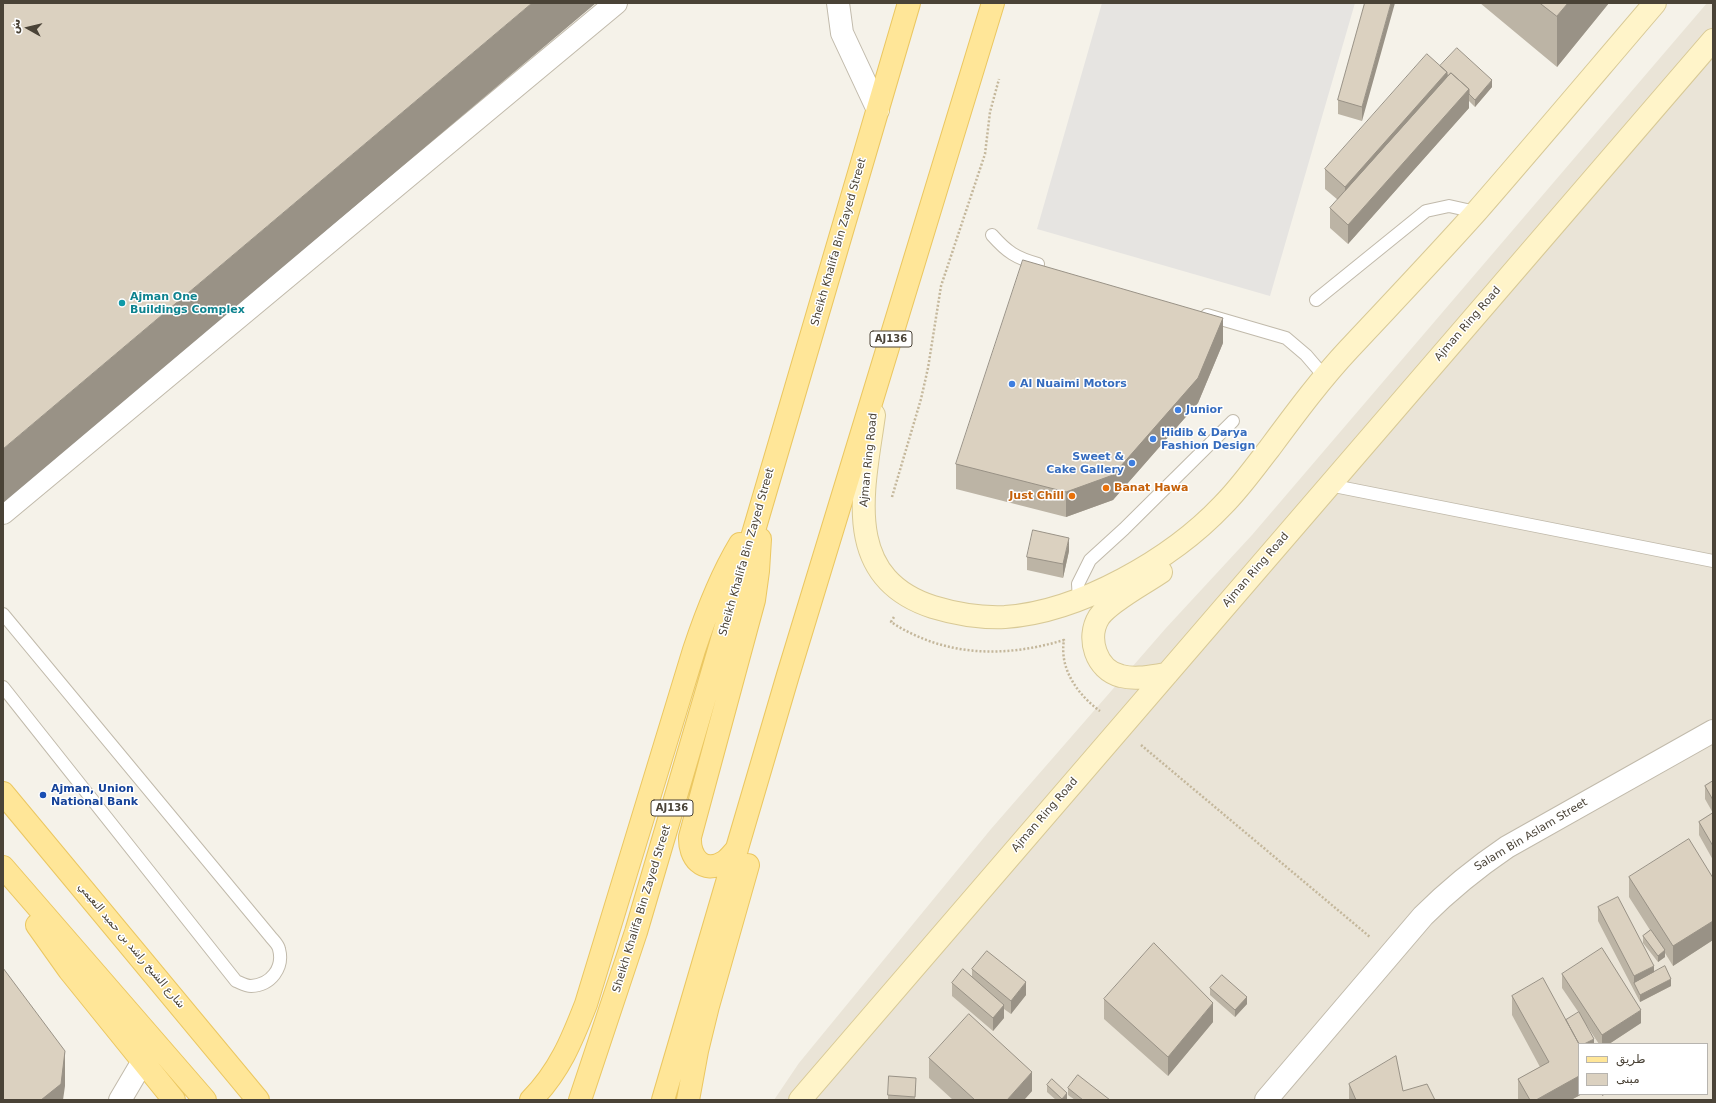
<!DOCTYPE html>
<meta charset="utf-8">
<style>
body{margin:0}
#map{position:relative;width:1716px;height:1103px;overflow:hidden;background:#f5f2e9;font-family:"DejaVu Sans","Noto Sans Arabic",sans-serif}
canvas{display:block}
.frame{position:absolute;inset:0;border:4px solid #4a4337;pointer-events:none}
.legend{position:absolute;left:1578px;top:1043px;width:130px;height:52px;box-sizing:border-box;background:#fff;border:1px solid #b7b4af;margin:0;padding:5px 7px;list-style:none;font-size:12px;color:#4a4337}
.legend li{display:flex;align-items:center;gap:8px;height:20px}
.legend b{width:20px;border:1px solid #b7b4af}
.north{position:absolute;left:8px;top:8px;width:40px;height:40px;-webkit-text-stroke:3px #fff;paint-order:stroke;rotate:278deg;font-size:11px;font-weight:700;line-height:16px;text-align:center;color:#4a4337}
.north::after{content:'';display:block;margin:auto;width:14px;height:18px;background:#4a4337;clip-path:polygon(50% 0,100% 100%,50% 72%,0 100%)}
</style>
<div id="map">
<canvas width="1716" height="1103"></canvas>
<div class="frame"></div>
<ul class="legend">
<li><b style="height:5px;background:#ffe698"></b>طريق</li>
<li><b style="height:11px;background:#dbd1c0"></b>مبنى</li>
</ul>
<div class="north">ش</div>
</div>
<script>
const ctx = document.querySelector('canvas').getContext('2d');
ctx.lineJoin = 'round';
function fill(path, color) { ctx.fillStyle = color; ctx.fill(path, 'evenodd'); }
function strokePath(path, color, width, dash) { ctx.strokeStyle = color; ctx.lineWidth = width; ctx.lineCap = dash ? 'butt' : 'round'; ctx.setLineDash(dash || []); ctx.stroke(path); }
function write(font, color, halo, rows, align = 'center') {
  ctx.font = font + ' "DejaVu Sans","Noto Sans Arabic",sans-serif'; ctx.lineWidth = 3; ctx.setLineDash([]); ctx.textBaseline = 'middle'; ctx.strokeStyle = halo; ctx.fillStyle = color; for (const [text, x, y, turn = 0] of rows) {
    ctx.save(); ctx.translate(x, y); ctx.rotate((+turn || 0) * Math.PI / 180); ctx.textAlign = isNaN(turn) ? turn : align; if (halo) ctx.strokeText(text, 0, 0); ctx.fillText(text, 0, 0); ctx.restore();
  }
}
fill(new Path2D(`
 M 1707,3 L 1713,3 L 1713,1100 L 774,1100 L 799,1063 L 991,829 L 1166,628 L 1252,535 ZM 1579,1044 L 1707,1044 L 1707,1094 L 1579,1094 Z`), '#eae4d7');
fill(new Path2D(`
 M 1102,3 L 1355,3 L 1270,296 L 1037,229 Z`), '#e6e4e1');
const lane = new Path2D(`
 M 992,235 C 1007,252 1016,258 1038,264
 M 1316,300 L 1426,211 L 1449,206 L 1476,212
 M 1207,315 L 1286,338 L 1306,355 L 1324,376
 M 1329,485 L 1713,561
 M 1079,600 L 1078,584 L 1090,560 L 1124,529 L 1233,421
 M 3,614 L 270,936 C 273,940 278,944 279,949 C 284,968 271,985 251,986 C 246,986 241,983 236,981 L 3,687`);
const street = new Path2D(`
 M 838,3 L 842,33 L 878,110
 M 3,513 L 616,3
 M 120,1100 L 143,1061
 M 1266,1100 L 1423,916 C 1449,890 1476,868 1507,847 L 1713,731`);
const secondary = new Path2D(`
 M 874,415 C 864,488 840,577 933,607 C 956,614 981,618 1005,617 C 1080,612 1172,559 1223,505 C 1240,488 1254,468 1269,449 C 1295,414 1320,380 1349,349 C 1392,303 1435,258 1477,211 C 1537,142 1596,72 1655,3
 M 1161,572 C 1145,583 1109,602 1099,617 C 1086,638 1096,670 1121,676 C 1136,680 1152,676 1167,674
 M 800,1100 L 1713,40`);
const primary = new Path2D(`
 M 3,793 L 258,1100
 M 737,849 C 733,853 729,859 724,862 C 703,875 689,857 690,837 L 754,600 L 758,571 L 760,539
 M 3,867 L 205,1100
 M 37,925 L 69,970 L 174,1100
 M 531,1100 C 559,1072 572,1040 586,1004 L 694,650 C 706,614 720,577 740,544
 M 580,1100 L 636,932 L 909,3
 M 663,1100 L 788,675 L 993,3
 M 688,1100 L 697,1051 L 708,1006 L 748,865`);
strokePath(lane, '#c1baab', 14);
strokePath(street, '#c1baab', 24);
strokePath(secondary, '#d8c996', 24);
strokePath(primary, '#ebc761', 24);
strokePath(new Path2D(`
 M 892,497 L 921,399 L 928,368 L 941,286 L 985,154 L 990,112 L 999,79
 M 894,617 L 891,622 C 945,657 1004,658 1064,640 C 1059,669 1078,695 1100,711
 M 1141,745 L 1370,937`), '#c4b79b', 2.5, [2, 2]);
strokePath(lane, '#fff', 12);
strokePath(street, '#fff', 22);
strokePath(secondary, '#fff4c9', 22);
strokePath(primary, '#ffe698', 22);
fill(new Path2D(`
 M 1365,3 L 1362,121 L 1338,114 L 1338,100 Z
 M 1480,3 L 1609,3 L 1557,67 Z
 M 1440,66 L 1492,87 L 1475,107 L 1469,101 L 1469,108 L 1348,244 L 1330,228 L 1330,208 L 1338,200 L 1325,189 L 1325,169 Z
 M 1223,343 L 1198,403 L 1113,500 L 1066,517 L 956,489 L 956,464 Z
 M 1069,551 L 1063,578 L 1027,570 L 1027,557 Z
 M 1713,781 L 1713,860 L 1699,835 L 1699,822 L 1713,813 L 1705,799 L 1705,786 Z
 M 1629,877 L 1713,878 L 1713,940 L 1673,966 L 1665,953 L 1665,957 L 1658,962 L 1643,943 L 1643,936 L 1650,930 L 1629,897 Z
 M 1598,907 L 1654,972 L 1671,986 L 1640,1002 L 1598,921 Z
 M 972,969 L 1026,995 L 1011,1014 L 1004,1009 L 1004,1018 L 993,1031 L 952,996 L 952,983 L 972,977 Z
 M 1562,974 L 1641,1023 L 1609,1044 L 1599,1044 L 1583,1020 L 1582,1094 L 1571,1100 L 1519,1100 L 1518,1099 L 1518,1079 L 1540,1067 L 1512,1015 L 1512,996 L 1566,1020 L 1579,1013 L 1562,988 Z
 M 1210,988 L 1247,1004 L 1235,1017 L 1210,995 Z
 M 1104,999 L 1213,1022 L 1168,1076 L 1104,1019 Z
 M 929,1058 L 1032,1091 L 1024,1100 L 953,1100 L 929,1078 Z
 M 1349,1084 L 1403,1091 L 1435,1100 L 1349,1100 Z
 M 916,1085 L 915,1100 L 888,1100 L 888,1095 Z
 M 1047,1085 L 1067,1099 L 1067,1100 L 1056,1100 L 1047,1092 Z
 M 1068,1088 L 1110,1100 L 1075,1100 L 1068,1095 Z`), '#bcb4a5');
fill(new Path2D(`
 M 532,3 L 596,3 L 3,503 L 3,449 Z
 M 1391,3 L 1395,3 L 1362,121 L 1362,107 Z
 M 1568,3 L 1609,3 L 1557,67 L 1557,16 Z
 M 1447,72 L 1447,91 L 1345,207 L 1345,187 Z
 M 1492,80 L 1492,87 L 1475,107 L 1475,100 Z
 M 1469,89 L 1469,108 L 1348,244 L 1348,225 Z
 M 1223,318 L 1223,343 L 1198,403 L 1113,500 L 1066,517 L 1066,492 Z
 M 1069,538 L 1069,551 L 1063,578 L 1063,564 Z
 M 1713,921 L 1713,940 L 1673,966 L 1673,946 Z
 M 1665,950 L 1665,957 L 1658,962 L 1658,956 Z
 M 1654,966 L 1654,979 L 1634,983 L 1634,976 Z
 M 1671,979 L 1671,986 L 1640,1002 L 1640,995 Z
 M 1026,982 L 1026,995 L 1011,1014 L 1011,1001 Z
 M 1247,997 L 1247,1004 L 1235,1017 L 1235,1010 Z
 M 1213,1003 L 1213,1022 L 1168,1076 L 1168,1057 Z
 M 1004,1005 L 1004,1018 L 993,1031 L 993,1018 Z
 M 1641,1010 L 1641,1023 L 1609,1044 L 1602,1044 L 1602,1035 Z
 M 1594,1039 L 1594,1044 L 1584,1044 Z
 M 65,1051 L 65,1086 L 63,1100 L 41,1100 Z
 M 1032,1072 L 1032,1091 L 1024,1100 L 1007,1100 Z
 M 1579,1076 L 1579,1094 L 1582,1094 L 1571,1100 L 1536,1100 Z
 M 1067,1093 L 1067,1100 L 1062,1100 L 1062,1099 Z
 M 1602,1094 L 1606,1094 L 1602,1096 Z`), '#999286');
const building = new Path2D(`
 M 3,3 L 532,3 L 3,449 Z
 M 1365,3 L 1391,3 L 1362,107 L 1338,100 Z
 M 1540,3 L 1568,3 L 1557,16 Z
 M 1457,48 L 1492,80 L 1475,100 L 1469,94 L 1469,89 L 1451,73 L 1448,76 L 1447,74 L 1447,72 L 1440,66 Z
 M 1427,54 L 1447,72 L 1345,187 L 1325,169 Z
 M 1451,73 L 1469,89 L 1348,225 L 1330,208 Z
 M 1023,260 L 1223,318 L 1198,378 L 1113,475 L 1066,492 L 956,464 Z
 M 1033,530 L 1069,538 L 1063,564 L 1027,557 Z
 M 1713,781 L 1713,800 L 1705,786 Z
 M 1713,813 L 1713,846 L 1699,822 Z
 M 1689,839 L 1713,878 L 1713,921 L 1673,946 L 1629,877 Z
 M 1618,897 L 1654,966 L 1634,976 L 1598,907 Z
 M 1651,930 L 1665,950 L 1658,956 L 1643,936 Z
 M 1154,943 L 1213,1003 L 1168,1057 L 1104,999 Z
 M 1602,948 L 1641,1010 L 1602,1035 L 1562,974 Z
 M 987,951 L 1026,982 L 1011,1001 L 972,969 Z
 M 1665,966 L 1671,979 L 1640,995 L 1634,983 Z
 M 3,968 L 65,1051 L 61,1084 L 41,1100 L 3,1100 Z
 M 963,969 L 1004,1005 L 993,1018 L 952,983 Z
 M 1222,975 L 1247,997 L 1235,1010 L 1210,988 Z
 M 1543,978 L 1579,1044 L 1579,1076 L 1536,1100 L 1530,1100 L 1518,1079 L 1549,1062 L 1512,996 Z
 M 1579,1012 L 1594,1039 L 1584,1044 L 1579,1044 L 1566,1020 Z
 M 969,1014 L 1032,1072 L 1007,1100 L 975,1100 L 929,1058 Z
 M 1396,1056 L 1403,1091 L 1427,1084 L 1435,1100 L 1356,1100 L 1349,1084 Z
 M 1078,1075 L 1110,1100 L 1083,1100 L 1068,1088 Z
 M 889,1076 L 916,1078 L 915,1097 L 888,1095 Z
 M 1052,1079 L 1067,1093 L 1062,1099 L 1047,1085 Z`);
fill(building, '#dbd1c0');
strokePath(building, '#999286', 1);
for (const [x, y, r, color] of [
 [122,303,4,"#0f9aa8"],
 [1012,384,4,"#3f7fe0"],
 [1178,410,4,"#3f7fe0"],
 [1153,439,4,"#3f7fe0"],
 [1132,463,4,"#3f7fe0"],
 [1106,488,4,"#e8710a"],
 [1072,496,4,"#e8710a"],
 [43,795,4,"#1a4fb4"]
]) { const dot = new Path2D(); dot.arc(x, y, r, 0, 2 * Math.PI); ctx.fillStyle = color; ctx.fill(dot); strokePath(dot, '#fff', 1.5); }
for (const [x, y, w] of [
 [891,339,42],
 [672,808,42]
]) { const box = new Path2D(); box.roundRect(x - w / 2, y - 8, w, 16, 3); ctx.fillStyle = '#fff'; ctx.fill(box); strokePath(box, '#4a4337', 1); }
write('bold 10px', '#4a4337', null, [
 ["AJ136",891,339],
 ["AJ136",672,808]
]);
write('11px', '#4a4337', '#fff', [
 ["Sheikh Khalifa Bin Zayed Street",839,242,-74],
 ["Ajman Ring Road",1468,324,-49],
 ["Ajman Ring Road",869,460,-84],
 ["Sheikh Khalifa Bin Zayed Street",747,552,-74],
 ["Ajman Ring Road",1256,570,-49],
 ["Ajman Ring Road",1045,815,-49],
 ["Salam Bin Aslam Street",1531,835,-31],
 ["Sheikh Khalifa Bin Zayed Street",642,909,-73],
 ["شارع الشيخ راشد بن حميد النعيمي",131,946,50]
]);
write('bold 11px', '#0d838f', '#fff', [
 ["Ajman One",130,297],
 ["Buildings Complex",130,310]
], 'left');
write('bold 11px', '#366cbe', '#fff', [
 ["Al Nuaimi Motors",1020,384],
 ["Junior",1186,410],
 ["Hidib & Darya",1161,433],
 ["Fashion Design",1161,446],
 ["Sweet &",1124,457,"right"],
 ["Cake Gallery",1124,470,"right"]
], 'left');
write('bold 11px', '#c56008', '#fff', [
 ["Banat Hawa",1114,488],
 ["Just Chill",1064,496,"right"]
], 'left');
write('bold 11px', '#164399', '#fff', [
 ["Ajman, Union",51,789],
 ["National Bank",51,802]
], 'left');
</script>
